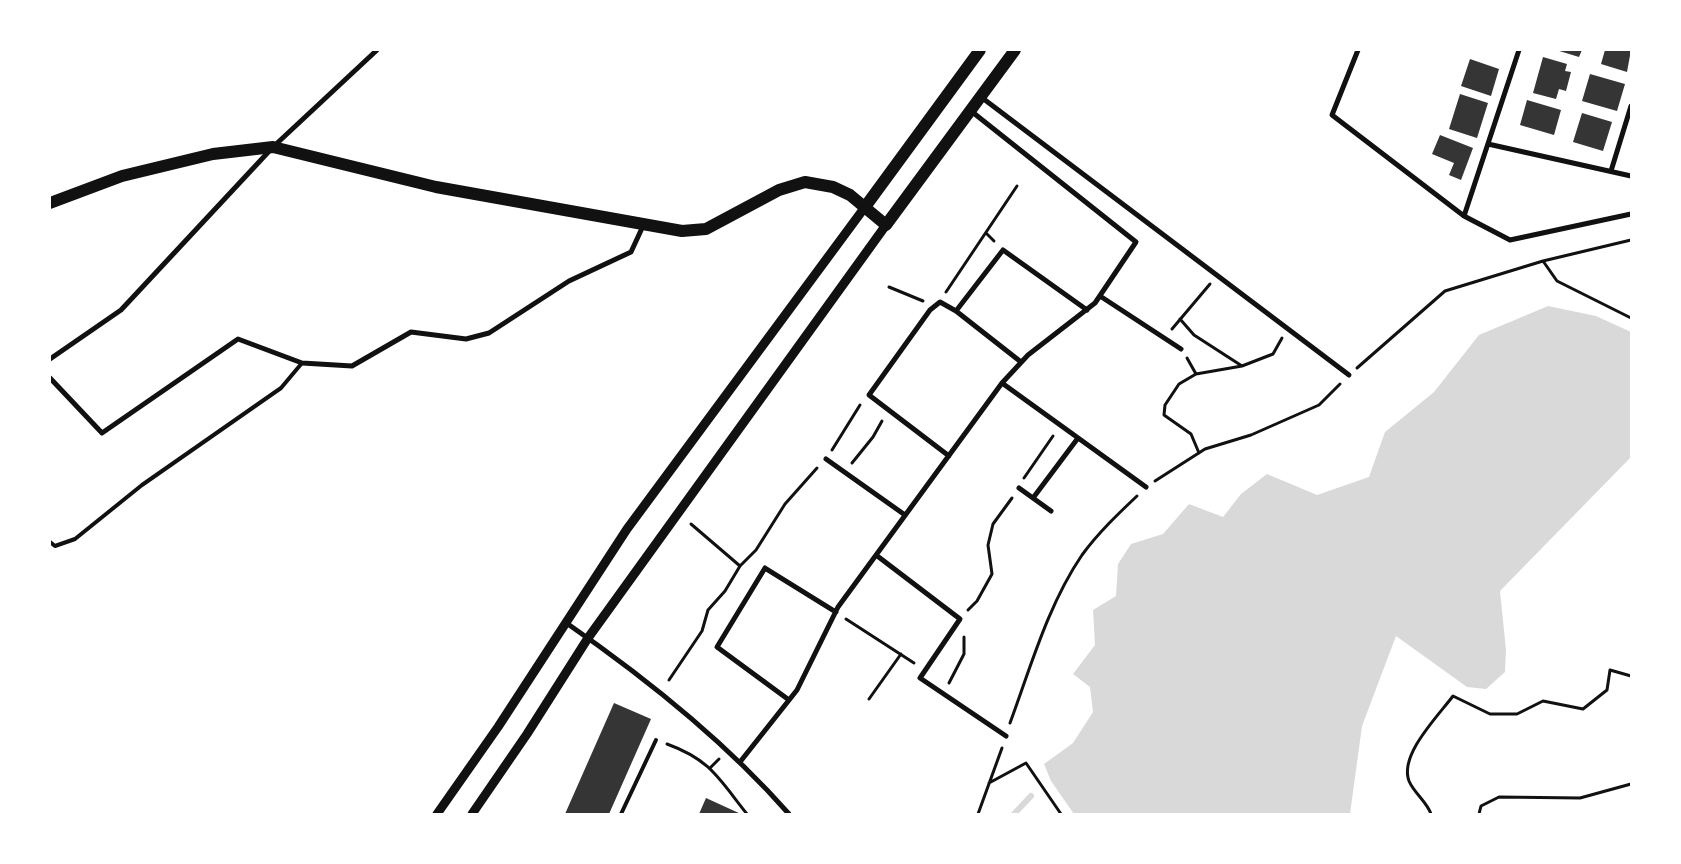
<!DOCTYPE html>
<style>
body{margin:0}
#map{position:relative;width:1681px;height:864px;overflow:hidden;background:#fff;font-family:"Archivo Narrow",sans-serif}
canvas{display:block}
.frame{position:absolute;inset:0;border:51px solid #fff;pointer-events:none}
</style>
<div id="map">
<canvas width="1681" height="864"></canvas>
<div class="frame"></div>
</div>
<script>
const ctx = document.querySelector('canvas').getContext('2d');
ctx.lineJoin = 'round';
function fill(path, color) { ctx.fillStyle = color; ctx.fill(path, 'evenodd'); }
function strokePath(path, color, width, dash) { ctx.strokeStyle = color; ctx.lineWidth = width; ctx.lineCap = dash ? 'butt' : 'round'; ctx.setLineDash(dash || []); ctx.stroke(path); }
fill(new Path2D(`
 M 1548,306 L 1596,316 L 1631,332 L 1631,457 L 1500,591 L 1506,650 L 1505,672 L 1486,689 L 1467,687 L 1396,636 L 1362,726 L 1350,814 L 1074,814 L 1051,781 L 1044,764 L 1073,743 L 1093,712 L 1090,687 L 1073,674 L 1095,645 L 1093,610 L 1116,596 L 1118,564 L 1131,544 L 1163,534 L 1189,504 L 1223,517 L 1241,494 L 1267,474 L 1317,495 L 1369,477 L 1385,432 L 1434,392 L 1479,335 Z`), '#d9d9d9');
strokePath(new Path2D(`
 M 1014,814 L 1031,796`), '#d9d9d9', 6);
fill(new Path2D(`
 M 1556,50 L 1582,50 L 1579,57 Z
 M 1605,50 L 1631,50 L 1627,72 L 1601,64 Z
 M 1543,57 L 1567,64 L 1565,71 L 1571,72 L 1566,91 L 1559,89 L 1556,99 L 1533,93 Z
 M 1470,59 L 1499,69 L 1491,96 L 1461,86 Z
 M 1590,74 L 1625,84 L 1617,111 L 1582,101 Z
 M 1460,94 L 1488,103 L 1477,138 L 1449,129 Z
 M 1527,100 L 1561,110 L 1554,135 L 1520,125 Z
 M 1582,113 L 1612,122 L 1603,151 L 1573,142 Z
 M 1440,135 L 1473,148 L 1461,180 L 1449,175 L 1454,163 L 1432,154 Z
 M 614,703 L 651,719 L 609,814 L 565,814 Z
 M 706,798 L 741,814 L 699,814 Z`), '#353535');
strokePath(new Path2D(`
 M 986,233 L 994,241
 M 1543,261 L 1557,281 L 1631,318
 M 889,287 L 923,301
 M 946,292 L 1017,186
 M 1180,319 L 1194,335 L 1242,366
 M 1172,329 L 1210,284
 M 1187,358 L 1196,374
 M 1357,368 L 1445,291 L 1543,261 L 1631,240
 M 832,450 L 860,405
 M 1199,453 L 1191,434 L 1164,415 L 1165,405 L 1179,384 L 1196,374 L 1242,366 L 1273,354 L 1282,338
 M 852,463 L 873,437 L 882,421
 M 1024,478 L 1053,436
 M 1155,481 L 1205,449 L 1251,435 L 1319,405 L 1340,384
 M 691,524 L 740,566
 M 968,610 L 977,601 L 992,574 L 988,545 L 993,524 L 1012,498
 M 846,619 L 914,663
 M 669,680 L 702,631 L 708,610 L 725,591 L 740,566 L 756,550 L 785,504 L 817,468
 M 949,683 L 964,654 L 964,637
 M 869,699 L 901,654
 M 1010,723 C 1031,666 1048,605 1082,555 C 1098,533 1118,514 1137,496
 M 667,744 C 711,760 719,779 747,814
 M 711,767 L 719,759
 M 989,783 L 1026,763 L 1061,814
 M 978,814 L 1002,748
 M 1431,814 C 1427,802 1414,793 1409,781 C 1399,755 1438,716 1453,696 L 1490,714 L 1517,714 L 1543,701 L 1583,709 L 1607,690 L 1610,670 L 1631,676
 M 1479,814 L 1481,806 L 1499,797 L 1580,798 L 1631,784`), '#111', 3);
strokePath(new Path2D(`
 M 50,542 L 55,546 L 75,539 L 142,485 L 281,388 L 302,363
 M 621,814 L 656,740`), '#111', 4);
strokePath(new Path2D(`
 M 1358,50 L 1332,115 L 1464,216 L 1510,240 L 1631,214
 M 981,97 L 1349,375
 M 1488,144 L 1631,176
 M 1611,171 L 1631,106
 M 1464,216 L 1519,50
 M 1100,296 L 1181,349
 M 50,359 L 121,310 L 273,147 L 377,50
 M 1021,362 L 956,311 L 1003,250 L 1087,310
 M 50,378 L 102,433 L 238,339 L 302,363 L 352,366 L 411,332 L 466,339 L 489,333 L 569,281 L 631,252 L 643,226
 M 1002,383 L 1146,487
 M 949,456 L 869,395 L 930,310 L 940,302 L 956,311
 M 826,459 L 905,515
 M 1019,488 L 1051,511
 M 1033,498 L 1078,438
 M 876,555 L 960,619 L 920,678 L 1006,736
 M 565,622 C 646,678 724,740 789,814
 M 789,700 L 717,647 L 765,568 L 836,612
 M 740,762 L 797,690 L 838,607 L 1002,383 L 1028,355 L 1095,303 L 1136,242 L 971,111`), '#111', 5);
strokePath(new Path2D(`
 M 437,814 L 498,727 L 627,529 L 865,207
 M 472,814 L 527,734 L 588,638 L 886,225`), '#111', 9);
strokePath(new Path2D(`
 M 50,203 L 122,176 L 213,154 L 273,147 L 436,187 L 682,231 L 706,229 L 779,190 L 805,182 L 833,187 L 850,195 L 886,225 L 1015,50
 M 865,207 L 980,50`), '#111', 12);
</script>
